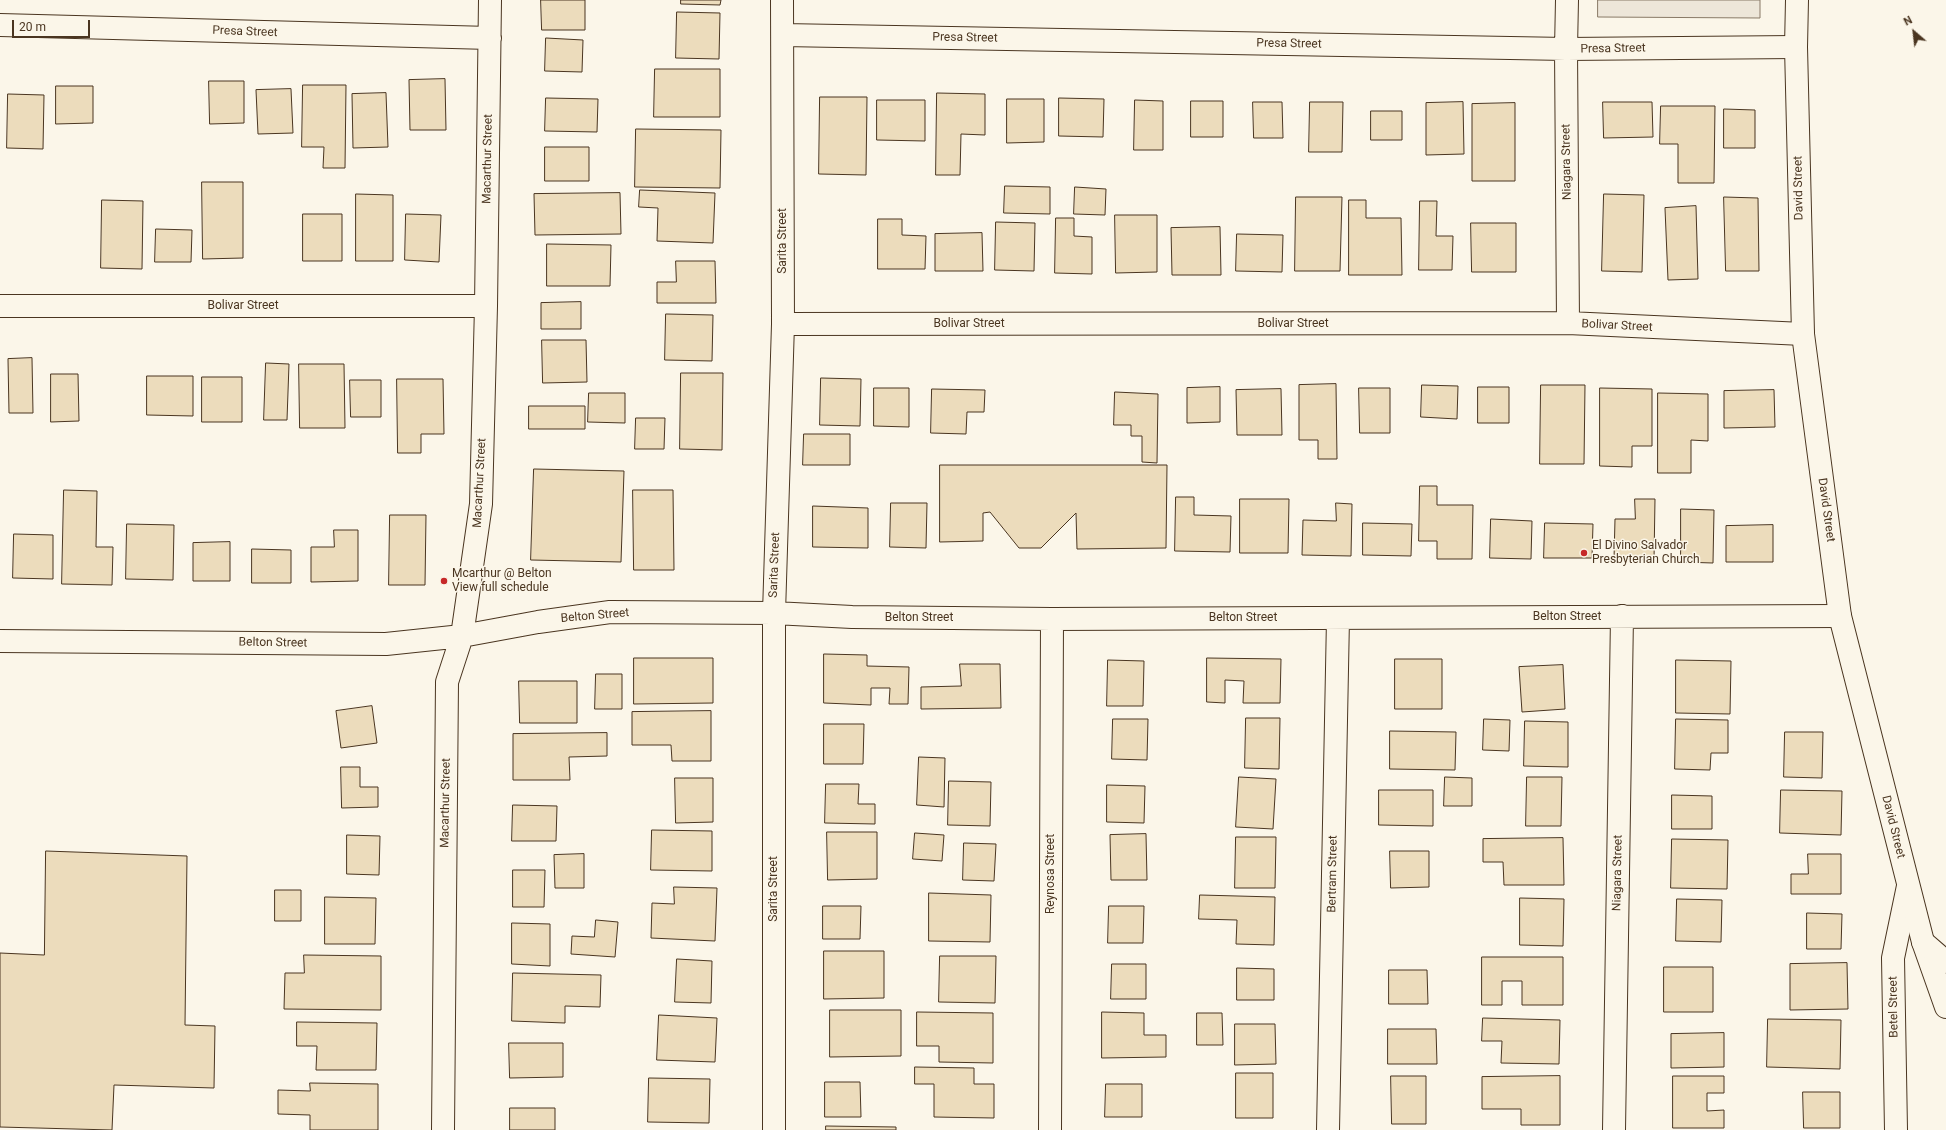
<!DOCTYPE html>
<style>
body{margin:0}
#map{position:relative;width:1946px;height:1130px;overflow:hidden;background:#fbf6e9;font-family:Roboto,sans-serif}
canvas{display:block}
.north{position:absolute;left:1894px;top:12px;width:40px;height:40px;-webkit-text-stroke:3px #fbf6e9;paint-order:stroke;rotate:332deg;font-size:11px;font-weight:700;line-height:16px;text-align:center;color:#4a3520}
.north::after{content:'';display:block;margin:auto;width:14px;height:18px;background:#4a3520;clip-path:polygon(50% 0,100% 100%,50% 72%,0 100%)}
.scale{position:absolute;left:12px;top:20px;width:78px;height:18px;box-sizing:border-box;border:2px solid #4a3520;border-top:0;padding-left:5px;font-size:12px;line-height:14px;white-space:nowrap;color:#4a3520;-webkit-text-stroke:3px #fbf6e9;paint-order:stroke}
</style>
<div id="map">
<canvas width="1946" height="1130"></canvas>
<div class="north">N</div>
<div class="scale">20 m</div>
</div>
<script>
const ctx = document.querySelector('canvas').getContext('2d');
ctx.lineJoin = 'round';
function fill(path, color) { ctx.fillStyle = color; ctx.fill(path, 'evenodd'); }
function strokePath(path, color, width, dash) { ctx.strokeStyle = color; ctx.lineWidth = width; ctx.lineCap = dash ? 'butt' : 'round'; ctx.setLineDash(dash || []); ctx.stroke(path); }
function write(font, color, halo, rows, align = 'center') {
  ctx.font = font + ' Roboto,sans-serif'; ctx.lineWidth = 3; ctx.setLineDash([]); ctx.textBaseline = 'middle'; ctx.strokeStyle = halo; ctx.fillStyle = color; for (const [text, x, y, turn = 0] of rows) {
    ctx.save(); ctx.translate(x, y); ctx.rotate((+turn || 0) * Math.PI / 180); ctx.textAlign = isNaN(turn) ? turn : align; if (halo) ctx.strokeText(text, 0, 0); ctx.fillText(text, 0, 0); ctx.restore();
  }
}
const green = new Path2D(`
 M 1598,0 L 1760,0 L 1760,18 L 1598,17 Z`);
fill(green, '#ede6d9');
strokePath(green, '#887966', 1);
const building = new Path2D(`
 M 541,0 L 585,0 L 585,30 L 542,30 Z
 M 681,0 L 721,0 L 720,5 L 681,4 Z
 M 677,12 L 720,13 L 719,59 L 676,58 Z
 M 546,38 L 583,40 L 582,72 L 545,71 Z
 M 655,69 L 720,69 L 720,117 L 654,117 Z
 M 445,79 L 446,130 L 410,130 L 409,80 Z
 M 209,81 L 244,81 L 244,123 L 210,124 Z
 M 303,85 L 346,85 L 345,168 L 323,168 L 324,147 L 302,147 Z
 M 56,86 L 93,86 L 93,123 L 56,124 Z
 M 291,89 L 293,133 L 258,134 L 256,90 Z
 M 386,93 L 388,147 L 353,148 L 352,94 Z
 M 937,93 L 985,94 L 985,135 L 961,134 L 960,175 L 936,175 Z
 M 8,94 L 44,95 L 43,149 L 7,148 Z
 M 820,97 L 867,97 L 866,175 L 819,174 Z
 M 546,98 L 598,99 L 597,132 L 545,131 Z
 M 1059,98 L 1104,99 L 1103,137 L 1059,136 Z
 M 1007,99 L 1044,99 L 1044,142 L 1007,143 Z
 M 877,100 L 925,100 L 925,141 L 877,140 Z
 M 1135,100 L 1163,101 L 1163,150 L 1134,150 Z
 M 1191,101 L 1223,101 L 1223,137 L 1191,137 Z
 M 1253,102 L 1282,102 L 1283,138 L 1254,138 Z
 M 1310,102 L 1343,102 L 1342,152 L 1309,152 Z
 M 1463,102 L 1464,154 L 1426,155 L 1426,103 Z
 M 1603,102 L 1652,102 L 1653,137 L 1604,138 Z
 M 1515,103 L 1515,181 L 1472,181 L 1472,104 Z
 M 1661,106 L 1715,106 L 1714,183 L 1678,183 L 1678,144 L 1660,144 Z
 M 1724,109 L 1755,110 L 1755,148 L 1724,148 Z
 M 1371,111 L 1402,111 L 1402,140 L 1371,140 Z
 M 636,129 L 721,130 L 720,188 L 635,187 Z
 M 545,147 L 589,147 L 589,181 L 545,181 Z
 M 202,182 L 243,182 L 243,258 L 203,259 Z
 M 1005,186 L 1050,187 L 1050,214 L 1004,213 Z
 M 1075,187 L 1106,189 L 1105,215 L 1074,214 Z
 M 640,190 L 715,193 L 713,243 L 657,241 L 658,208 L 639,207 Z
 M 620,193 L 621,234 L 535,235 L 534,194 Z
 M 356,194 L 393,195 L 393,261 L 356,261 Z
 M 1604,194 L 1644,195 L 1642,272 L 1602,271 Z
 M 1296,197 L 1342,197 L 1340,271 L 1295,271 Z
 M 1724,197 L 1758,198 L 1759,271 L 1726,271 Z
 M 102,200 L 143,201 L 142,269 L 101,268 Z
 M 1349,200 L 1366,200 L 1366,218 L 1401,218 L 1402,275 L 1349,275 Z
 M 1420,201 L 1437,201 L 1436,236 L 1453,236 L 1452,270 L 1419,270 Z
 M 1696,206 L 1698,279 L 1668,280 L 1665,208 Z
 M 303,214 L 342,214 L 342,261 L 303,261 Z
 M 406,214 L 441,215 L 439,262 L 405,260 Z
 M 1115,215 L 1157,215 L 1157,272 L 1116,273 Z
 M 1056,218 L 1074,218 L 1074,236 L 1092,237 L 1092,274 L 1055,273 Z
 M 878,219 L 902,219 L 902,235 L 926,236 L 925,269 L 878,269 Z
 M 996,222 L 1035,223 L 1034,271 L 995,270 Z
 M 1471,223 L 1516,223 L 1516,272 L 1472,272 Z
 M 1220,227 L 1221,275 L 1172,275 L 1171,228 Z
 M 156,229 L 192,230 L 191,262 L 155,262 Z
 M 982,233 L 983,271 L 935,271 L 935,234 Z
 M 1237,234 L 1283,235 L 1282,272 L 1236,271 Z
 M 547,244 L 611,245 L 610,286 L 547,286 Z
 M 676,261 L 715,261 L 716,303 L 657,303 L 657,282 L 676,282 Z
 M 581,302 L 581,329 L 541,329 L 541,303 Z
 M 666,314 L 713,315 L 712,361 L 665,360 Z
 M 542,340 L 586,340 L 587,382 L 543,383 Z
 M 32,358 L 33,413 L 9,413 L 8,359 Z
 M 266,363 L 289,364 L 287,420 L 264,420 Z
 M 299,364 L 344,364 L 345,428 L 300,428 Z
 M 681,373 L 723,373 L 722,450 L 680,449 Z
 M 51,374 L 78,374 L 79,421 L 51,422 Z
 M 147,376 L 193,376 L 193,416 L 147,415 Z
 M 202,377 L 242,377 L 242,422 L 202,422 Z
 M 821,378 L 861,379 L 860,426 L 820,425 Z
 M 397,379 L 443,379 L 444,434 L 421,434 L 421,453 L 398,453 Z
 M 350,380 L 381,380 L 381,417 L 351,417 Z
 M 1336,384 L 1337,459 L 1318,459 L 1318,440 L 1299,440 L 1299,385 Z
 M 1422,385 L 1458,386 L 1457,419 L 1421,417 Z
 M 1541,385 L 1585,385 L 1584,464 L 1540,464 Z
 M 1220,387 L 1220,422 L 1187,423 L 1187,388 Z
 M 1478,387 L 1509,387 L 1509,423 L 1478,423 Z
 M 874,388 L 909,388 L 909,427 L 874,426 Z
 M 1359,388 L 1390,388 L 1390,433 L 1360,433 Z
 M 1600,388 L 1652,389 L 1652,446 L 1632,446 L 1632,467 L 1600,466 Z
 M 932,389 L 985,390 L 984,412 L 967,412 L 966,434 L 931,433 Z
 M 1281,389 L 1282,435 L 1237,435 L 1236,390 Z
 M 1774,390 L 1775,427 L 1724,428 L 1724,391 Z
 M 1115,392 L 1158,394 L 1157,463 L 1142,462 L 1142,436 L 1131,436 L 1131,425 L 1114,425 Z
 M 589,393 L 625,393 L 625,423 L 588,422 Z
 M 1658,393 L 1708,394 L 1708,441 L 1691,440 L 1691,473 L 1658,473 Z
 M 529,406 L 585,406 L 585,429 L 529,429 Z
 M 636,418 L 665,418 L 664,449 L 635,449 Z
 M 804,434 L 850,434 L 850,465 L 803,465 Z
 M 940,465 L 1167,465 L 1166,548 L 1077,549 L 1076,513 L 1041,548 L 1019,548 L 990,512 L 983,513 L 983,541 L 940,542 Z
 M 534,469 L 624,471 L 621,562 L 531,560 Z
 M 1420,486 L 1437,486 L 1437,505 L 1473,505 L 1472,559 L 1437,559 L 1437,541 L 1419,541 Z
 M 64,490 L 97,491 L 96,547 L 113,547 L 112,585 L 62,584 Z
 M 633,490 L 673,490 L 674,570 L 634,570 Z
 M 1176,497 L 1194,497 L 1194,515 L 1231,516 L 1230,552 L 1175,551 Z
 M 1240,499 L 1289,499 L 1288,553 L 1240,553 Z
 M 1635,499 L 1655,499 L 1654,560 L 1614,559 L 1615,519 L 1635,519 Z
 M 891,503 L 927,503 L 926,548 L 890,547 Z
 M 1336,503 L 1352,504 L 1351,556 L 1302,555 L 1303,520 L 1336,521 Z
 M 813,506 L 868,508 L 868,548 L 813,547 Z
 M 1681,509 L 1714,510 L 1713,563 L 1681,562 Z
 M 390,515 L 426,515 L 425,585 L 389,585 Z
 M 1491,519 L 1532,521 L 1531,559 L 1490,558 Z
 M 1363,523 L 1412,524 L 1411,556 L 1363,555 Z
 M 1545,523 L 1593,524 L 1592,558 L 1544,558 Z
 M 127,524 L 174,525 L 173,580 L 126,579 Z
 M 1773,525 L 1773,562 L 1726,562 L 1726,526 Z
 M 334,530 L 358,530 L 358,581 L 311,582 L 311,547 L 334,547 Z
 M 14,534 L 53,535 L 53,579 L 13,578 Z
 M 230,542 L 230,581 L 193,581 L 193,543 Z
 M 252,549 L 291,550 L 291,583 L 252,583 Z
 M 824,654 L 867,655 L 867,666 L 909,667 L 908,704 L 889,704 L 890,688 L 871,688 L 871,705 L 824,703 Z
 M 634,658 L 713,658 L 713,703 L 634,704 Z
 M 1207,658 L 1281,659 L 1280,703 L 1243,703 L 1244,681 L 1225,680 L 1225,703 L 1207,702 Z
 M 1395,659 L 1442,659 L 1442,709 L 1395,709 Z
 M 1108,660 L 1144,661 L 1143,706 L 1107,706 Z
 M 1676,660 L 1731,661 L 1730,714 L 1676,713 Z
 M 960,664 L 1000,664 L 1001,708 L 921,709 L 921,687 L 961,686 Z
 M 1563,665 L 1565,709 L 1522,712 L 1519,667 Z
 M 596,674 L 622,674 L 622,709 L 595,709 Z
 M 519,681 L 577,681 L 577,723 L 520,723 Z
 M 372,706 L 377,743 L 341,748 L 336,711 Z
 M 711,711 L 711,761 L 672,761 L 671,745 L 632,745 L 632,712 Z
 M 1246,718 L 1280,718 L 1279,769 L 1245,768 Z
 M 1113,719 L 1148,719 L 1147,760 L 1112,759 Z
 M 1484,719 L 1510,720 L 1509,751 L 1483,750 Z
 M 1676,719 L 1728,720 L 1728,753 L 1711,753 L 1710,770 L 1675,769 Z
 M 1525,721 L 1568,722 L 1568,767 L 1524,766 Z
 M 824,724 L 864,724 L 863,764 L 824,764 Z
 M 1390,731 L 1456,732 L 1455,770 L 1390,769 Z
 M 1785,732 L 1823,732 L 1822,778 L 1784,777 Z
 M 607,733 L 607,756 L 569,757 L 570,780 L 513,780 L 513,734 Z
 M 919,757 L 945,758 L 944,807 L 917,805 Z
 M 341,767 L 360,767 L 360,787 L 378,787 L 378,807 L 342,808 Z
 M 1239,777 L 1276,779 L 1273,829 L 1236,827 Z
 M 1445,777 L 1472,778 L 1472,806 L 1444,806 Z
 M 1527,777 L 1562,777 L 1561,826 L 1526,826 Z
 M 675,778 L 713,778 L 713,822 L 676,823 Z
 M 949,781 L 991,782 L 990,826 L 948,825 Z
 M 826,784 L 859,784 L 858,804 L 875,804 L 875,824 L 825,823 Z
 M 1107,785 L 1145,786 L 1144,823 L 1107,822 Z
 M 1379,790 L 1433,790 L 1433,826 L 1379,825 Z
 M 1781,790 L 1842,791 L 1841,835 L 1780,833 Z
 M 1672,795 L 1712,796 L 1712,829 L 1672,829 Z
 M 513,805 L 557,806 L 556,841 L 512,841 Z
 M 652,830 L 712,831 L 712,871 L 651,870 Z
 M 827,832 L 877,832 L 877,879 L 828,880 Z
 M 915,833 L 944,835 L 942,861 L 913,859 Z
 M 1146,834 L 1147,880 L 1111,880 L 1110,835 Z
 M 347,835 L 380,836 L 379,875 L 347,874 Z
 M 1236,837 L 1276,837 L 1275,888 L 1235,888 Z
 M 1563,838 L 1564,885 L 1504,885 L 1503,862 L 1483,862 L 1483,839 Z
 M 1672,839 L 1728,840 L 1727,889 L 1671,888 Z
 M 964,843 L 996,844 L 994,881 L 963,880 Z
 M 46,851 L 187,856 L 185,1025 L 215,1026 L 214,1088 L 114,1085 L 112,1130 L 0,1127 L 0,953 L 44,955 Z
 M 1390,851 L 1429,851 L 1429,887 L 1391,888 Z
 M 584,854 L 584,888 L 555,888 L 554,855 Z
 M 1808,854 L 1841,854 L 1841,894 L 1791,894 L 1791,874 L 1808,874 Z
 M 513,870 L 545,870 L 544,907 L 513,907 Z
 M 674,887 L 717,888 L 715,941 L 651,938 L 652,903 L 674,904 Z
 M 275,890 L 301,890 L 301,921 L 275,921 Z
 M 929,893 L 991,895 L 990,942 L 929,941 Z
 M 1200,895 L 1275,897 L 1274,945 L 1236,944 L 1237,920 L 1199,919 Z
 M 325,897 L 376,898 L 375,944 L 325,944 Z
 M 1520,898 L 1564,899 L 1563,946 L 1520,945 Z
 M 1677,899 L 1722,900 L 1721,942 L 1676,941 Z
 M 823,906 L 861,906 L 860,939 L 823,939 Z
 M 1109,906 L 1144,906 L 1143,943 L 1108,943 Z
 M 1807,913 L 1842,914 L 1841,949 L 1807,949 Z
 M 596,920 L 618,922 L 615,957 L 571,954 L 572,936 L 594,937 Z
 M 512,923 L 550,924 L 550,966 L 512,964 Z
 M 824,951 L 884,951 L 884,998 L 824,999 Z
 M 304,955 L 381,956 L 381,1010 L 284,1009 L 285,973 L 304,973 Z
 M 940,956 L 996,956 L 995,1003 L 939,1002 Z
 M 1482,957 L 1563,957 L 1563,1005 L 1522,1005 L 1522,981 L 1502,981 L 1502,1005 L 1482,1005 Z
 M 677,959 L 712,961 L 711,1003 L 675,1002 Z
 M 1847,963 L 1848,1009 L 1790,1010 L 1790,964 Z
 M 1112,964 L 1146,964 L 1146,999 L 1111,999 Z
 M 1664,967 L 1713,967 L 1713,1012 L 1664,1012 Z
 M 1237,968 L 1274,969 L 1274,1000 L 1237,1000 Z
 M 1389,970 L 1427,970 L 1428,1004 L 1389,1004 Z
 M 513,973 L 601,975 L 600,1007 L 565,1006 L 565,1023 L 512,1021 Z
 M 830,1010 L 901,1010 L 901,1056 L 830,1057 Z
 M 917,1012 L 993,1013 L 993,1063 L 939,1062 L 939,1046 L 917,1046 Z
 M 1102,1012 L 1144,1013 L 1144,1035 L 1166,1035 L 1166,1057 L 1102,1058 Z
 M 1197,1013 L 1222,1013 L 1223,1045 L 1197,1045 Z
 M 659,1015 L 717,1018 L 715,1062 L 657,1060 Z
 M 1483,1018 L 1560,1020 L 1559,1064 L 1501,1063 L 1502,1041 L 1482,1041 Z
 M 1768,1019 L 1841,1020 L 1840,1069 L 1767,1067 Z
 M 297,1022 L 377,1023 L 376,1070 L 316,1070 L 317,1046 L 297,1046 Z
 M 1235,1024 L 1275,1024 L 1276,1064 L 1235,1065 Z
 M 1388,1029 L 1436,1029 L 1437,1064 L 1388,1064 Z
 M 1724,1033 L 1724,1067 L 1671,1068 L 1671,1034 Z
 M 509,1043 L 563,1043 L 563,1077 L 510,1078 Z
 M 915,1067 L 974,1068 L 974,1084 L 994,1084 L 994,1118 L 934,1117 L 934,1084 L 915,1084 Z
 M 1236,1073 L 1273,1073 L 1273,1118 L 1236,1118 Z
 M 1391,1076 L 1426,1076 L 1426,1124 L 1392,1124 Z
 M 1560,1076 L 1560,1125 L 1521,1125 L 1521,1109 L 1482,1109 L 1482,1077 Z
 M 1673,1076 L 1724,1076 L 1724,1093 L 1707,1093 L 1707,1111 L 1724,1110 L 1724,1128 L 1673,1128 Z
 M 649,1078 L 710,1079 L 709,1123 L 648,1122 Z
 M 825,1082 L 860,1082 L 861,1117 L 825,1117 Z
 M 310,1083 L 378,1084 L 378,1130 L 310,1130 L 310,1115 L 278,1114 L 278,1090 L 310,1091 Z
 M 1106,1084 L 1142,1084 L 1142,1117 L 1105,1117 Z
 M 1803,1092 L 1840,1092 L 1840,1128 L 1804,1128 Z
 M 510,1108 L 555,1108 L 555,1130 L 510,1130 Z
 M 826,1126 L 896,1127 L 896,1130 L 826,1130 Z`);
fill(building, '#ecdcbc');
strokePath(building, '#4a3520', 1);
const minor = new Path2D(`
 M 1567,0 L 1566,49 L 1568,323
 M 0,25 L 490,38
 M 783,35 L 1566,49 L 1796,47
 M 0,306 L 486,306
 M 783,324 L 1568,323 L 1803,334
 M 0,641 L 386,644 L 462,636 L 538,622 L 610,612 L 774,613 L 852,617 L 1052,619 L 1840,616
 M 443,1130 L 447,682 L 462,636 L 481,504 L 486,306 L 490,0
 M 774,1130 L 774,613 L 783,324 L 782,0
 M 1050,1130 L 1052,619
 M 1328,1130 L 1338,618
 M 1614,1130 L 1622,616
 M 1896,1130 L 1893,958 L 1908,886`);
const secondary = new Path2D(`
 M 1797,0 L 1796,47 L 1803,334 L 1840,616 L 1923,942 L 1946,1007`);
const motorway = new Path2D(`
 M 1923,942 L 1946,962`);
strokePath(minor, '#4a3520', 24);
strokePath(secondary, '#4a3520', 24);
strokePath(motorway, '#4a3520', 24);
strokePath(minor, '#fbf6e9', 22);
strokePath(secondary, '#fbf6e9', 22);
strokePath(motorway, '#fbf6e9', 22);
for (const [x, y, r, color] of [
 [1584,553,4,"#c62828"],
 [444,581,4,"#c62828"]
]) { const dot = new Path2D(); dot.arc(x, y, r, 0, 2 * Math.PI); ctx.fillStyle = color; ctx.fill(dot); strokePath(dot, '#fbf6e9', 1.5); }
write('12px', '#4a3520', '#fbf6e9', [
 ["Presa Street",245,32,2],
 ["Presa Street",965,38,1],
 ["Presa Street",1289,44,1],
 ["Presa Street",1613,49,-1],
 ["Macarthur Street",488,159,-89],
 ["Niagara Street",1567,162,-91],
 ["David Street",1799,188,-91],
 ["Sarita Street",783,241,-90],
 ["Bolivar Street",243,306],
 ["Bolivar Street",969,324],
 ["Bolivar Street",1293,324],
 ["Bolivar Street",1617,326,3],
 ["Macarthur Street",480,483,-87],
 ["David Street",1826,510,82],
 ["Sarita Street",775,565,-88],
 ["Belton Street",595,616,-5],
 ["Belton Street",1567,617],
 ["Belton Street",919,618],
 ["Belton Street",1243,618],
 ["Belton Street",273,643,1],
 ["Macarthur Street",446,803,-89],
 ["David Street",1893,827,76],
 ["Niagara Street",1618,873,-89],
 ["Reynosa Street",1051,874,-90],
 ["Bertram Street",1333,874,-89],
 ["Sarita Street",774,889,-90],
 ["Betel Street",1894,1007,-91]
]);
write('12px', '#4a3520', '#fbf6e9', [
 ["El Divino Salvador",1592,546],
 ["Presbyterian Church",1592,560],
 ["Mcarthur @ Belton",452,574],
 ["View full schedule",452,588]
], 'left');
</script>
